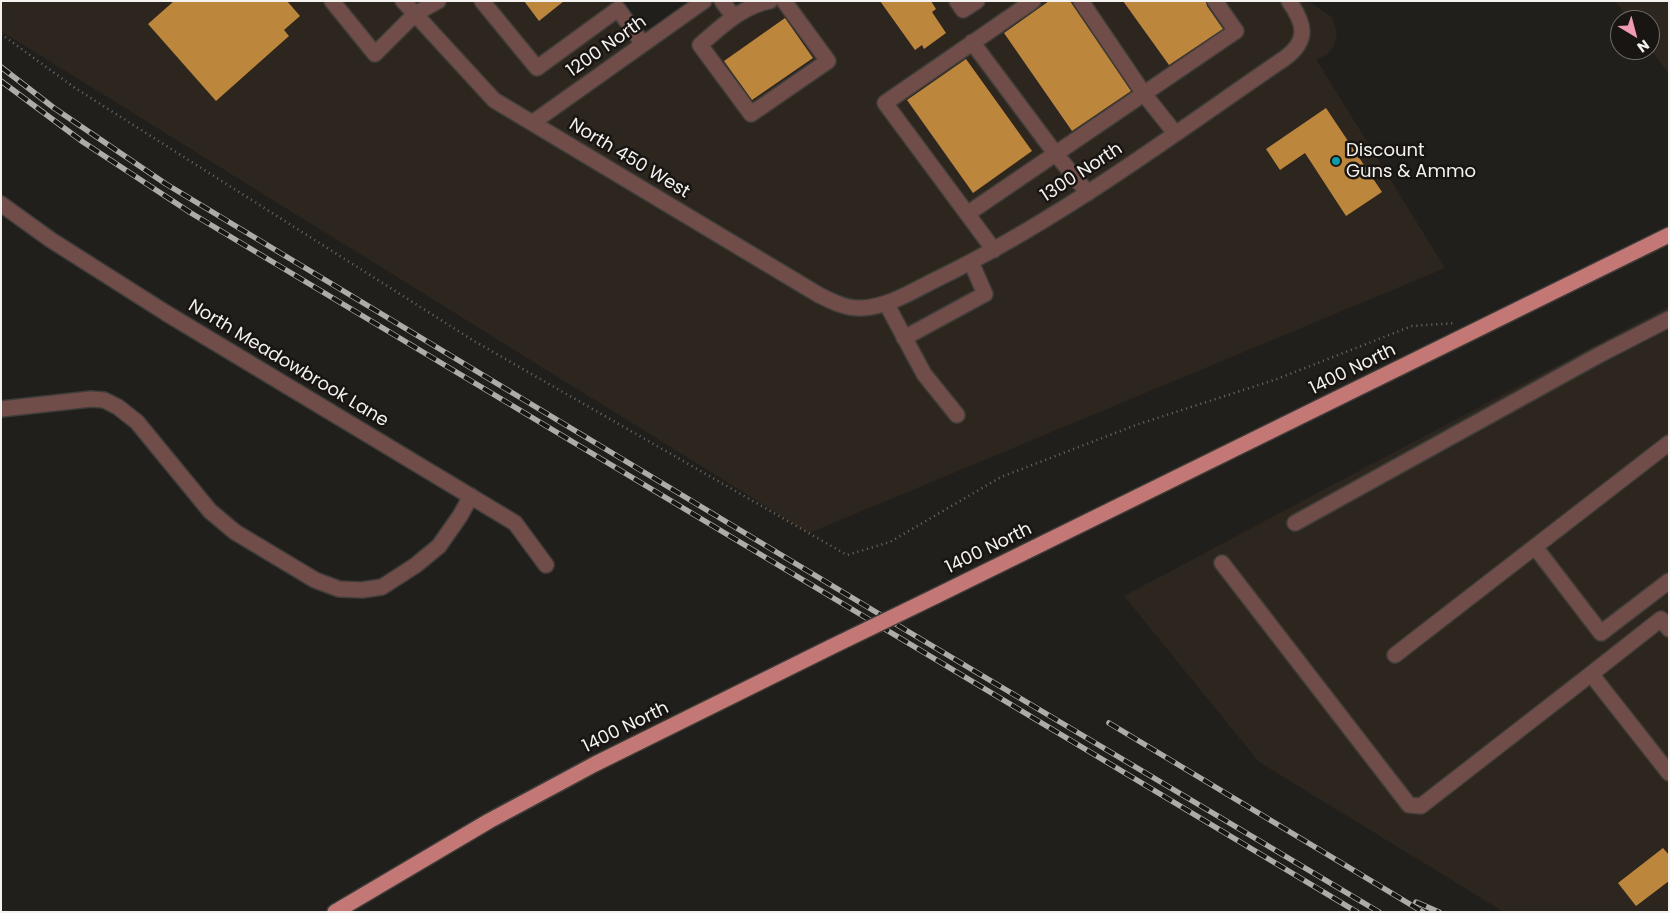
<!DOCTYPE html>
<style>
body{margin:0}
#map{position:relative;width:1670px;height:913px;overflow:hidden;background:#211f1b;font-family:Poppins,sans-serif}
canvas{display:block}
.frame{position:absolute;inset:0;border:2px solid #f4f2ef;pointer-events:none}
.north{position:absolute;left:1610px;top:10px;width:50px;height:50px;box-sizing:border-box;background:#181512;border:1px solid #706d6a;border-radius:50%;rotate:143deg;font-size:14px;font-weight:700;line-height:20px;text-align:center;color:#f4f2ef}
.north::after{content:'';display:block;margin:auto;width:18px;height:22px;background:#f09ab4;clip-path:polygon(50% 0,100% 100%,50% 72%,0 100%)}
</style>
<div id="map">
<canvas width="1670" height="913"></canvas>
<div class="frame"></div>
<div class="north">N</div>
</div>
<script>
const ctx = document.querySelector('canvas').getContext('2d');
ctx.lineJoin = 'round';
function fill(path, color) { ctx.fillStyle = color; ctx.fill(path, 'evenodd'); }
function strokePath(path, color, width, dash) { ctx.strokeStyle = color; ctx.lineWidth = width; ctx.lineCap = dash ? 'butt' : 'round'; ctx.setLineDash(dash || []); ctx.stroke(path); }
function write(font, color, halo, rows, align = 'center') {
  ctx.font = font + ' Poppins,sans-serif'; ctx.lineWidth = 5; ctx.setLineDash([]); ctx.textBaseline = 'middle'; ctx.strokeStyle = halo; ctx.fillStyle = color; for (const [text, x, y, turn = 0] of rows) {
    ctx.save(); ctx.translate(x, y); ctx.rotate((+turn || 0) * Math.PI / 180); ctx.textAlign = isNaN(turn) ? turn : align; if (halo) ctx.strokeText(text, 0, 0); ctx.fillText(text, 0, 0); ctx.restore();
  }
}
fill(new Path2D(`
 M 1,1 L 610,1 L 643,44 L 704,1 L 1308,1 L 1332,17 L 1337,32 L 1334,46 L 1327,55 L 1316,59 L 1445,268 L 809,533 L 1,31 Z
 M 1615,1 L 1669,1 L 1669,74 L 1650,49 L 1650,20 L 1629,20 Z
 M 1669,306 L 1669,912 L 1504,912 L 1259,762 L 1124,596 Z`), '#2d261e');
fill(new Path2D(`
 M 174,1 L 287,1 L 300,16 L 284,30 L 289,36 L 216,101 L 148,24 Z
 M 524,1 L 564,1 L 539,21 Z
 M 880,1 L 931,1 L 936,9 L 932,12 L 946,33 L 924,49 L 922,45 L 915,50 Z
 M 1049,1 L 1070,1 L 1131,91 L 1072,131 L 1004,33 Z
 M 1123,1 L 1206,1 L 1207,6 L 1223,29 L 1169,65 Z
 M 785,18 L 813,58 L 752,100 L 724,61 Z
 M 966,59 L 1032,151 L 973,193 L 907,100 Z
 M 1326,108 L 1382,192 L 1346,216 L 1305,153 L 1280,170 L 1266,149 Z
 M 1663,848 L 1669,855 L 1669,881 L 1636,906 L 1618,883 Z`), '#bd863d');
const minor = new Path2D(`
 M 332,1 L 375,54 L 415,14 L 438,1
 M 403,1 L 494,100 L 819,295 C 833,302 847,309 862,308 C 889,307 916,289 939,278 C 1062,218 1172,135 1285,58 C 1309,40 1305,24 1289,1
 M 482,1 L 537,68 L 618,9 L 643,44
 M 722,1 L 734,17
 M 770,1 C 742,6 721,27 700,45 L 751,114 L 828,61 L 784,1
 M 957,1 L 963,10 L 977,1
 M 1081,1 L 1144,94 L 1175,133
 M 972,42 L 1055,153 L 1088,193
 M 532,123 L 704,1
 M 1,204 L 51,240 L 166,313 L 515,523 L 546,565
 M 967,214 L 1236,31 L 1215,1
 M 994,250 L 885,103 L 1033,1
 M 886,303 L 924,374 L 957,415
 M 904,338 L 985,294 L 971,262
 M 1,409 L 91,399 L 104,400 L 118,407 L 137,422 L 210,511 L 235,532 L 315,580 L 339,589 L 362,590 L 382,587 L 416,565 L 439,546 L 460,516 L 471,496
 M 1295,523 L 1599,355 L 1669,319
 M 1535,547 L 1601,633 L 1669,581
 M 1222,563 L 1409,805 L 1421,806 L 1591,674 L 1669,773
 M 1395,655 L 1669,443
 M 1591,674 L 1661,619 L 1669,629`);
const major = new Path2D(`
 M 936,596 L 1669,235
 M 335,912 L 489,821 L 595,764 L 831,647`);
strokePath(minor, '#3f3d39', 18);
strokePath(major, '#3f3d39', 18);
strokePath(new Path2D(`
 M 1,34 L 75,88 L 474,341 L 847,555 L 890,542 L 1001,477 L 1136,425 L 1277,379 L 1412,326 L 1456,323`), '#6e6c68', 2.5, [1, 4]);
strokePath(minor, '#714d4a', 15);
strokePath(major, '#c47875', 15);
const rail = new Path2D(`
 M 1,67 L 54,108 L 166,184 L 914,635 L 1379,912
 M 1,81 L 83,142 L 191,213 L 1357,912
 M 1109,723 L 1423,912
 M 1416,902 L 1439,912`);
strokePath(rail, '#aeaca8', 5.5);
strokePath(rail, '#181512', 4, [11]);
const majorBridge = new Path2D(`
 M 831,647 L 936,596`);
strokePath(majorBridge, '#3f3d39', 18, []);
strokePath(majorBridge, '#c47875', 15);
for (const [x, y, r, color] of [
 [1336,161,5,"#0f9aa8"]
]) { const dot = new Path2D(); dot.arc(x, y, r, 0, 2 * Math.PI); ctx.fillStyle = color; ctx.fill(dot); strokePath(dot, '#181512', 2); }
write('18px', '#f4f2ef', '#181512', [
 ["1200 North",607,47,-35],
 ["North 450 West",629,159,31],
 ["1300 North",1082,173,-33],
 ["North Meadowbrook Lane",288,364,31],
 ["1400 North",1353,370,-26],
 ["1400 North",989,549,-26],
 ["1400 North",626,728,-26]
]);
write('18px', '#f4f2ef', '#181512', [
 ["Discount",1346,151],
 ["Guns & Ammo",1346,172]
], 'left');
</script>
